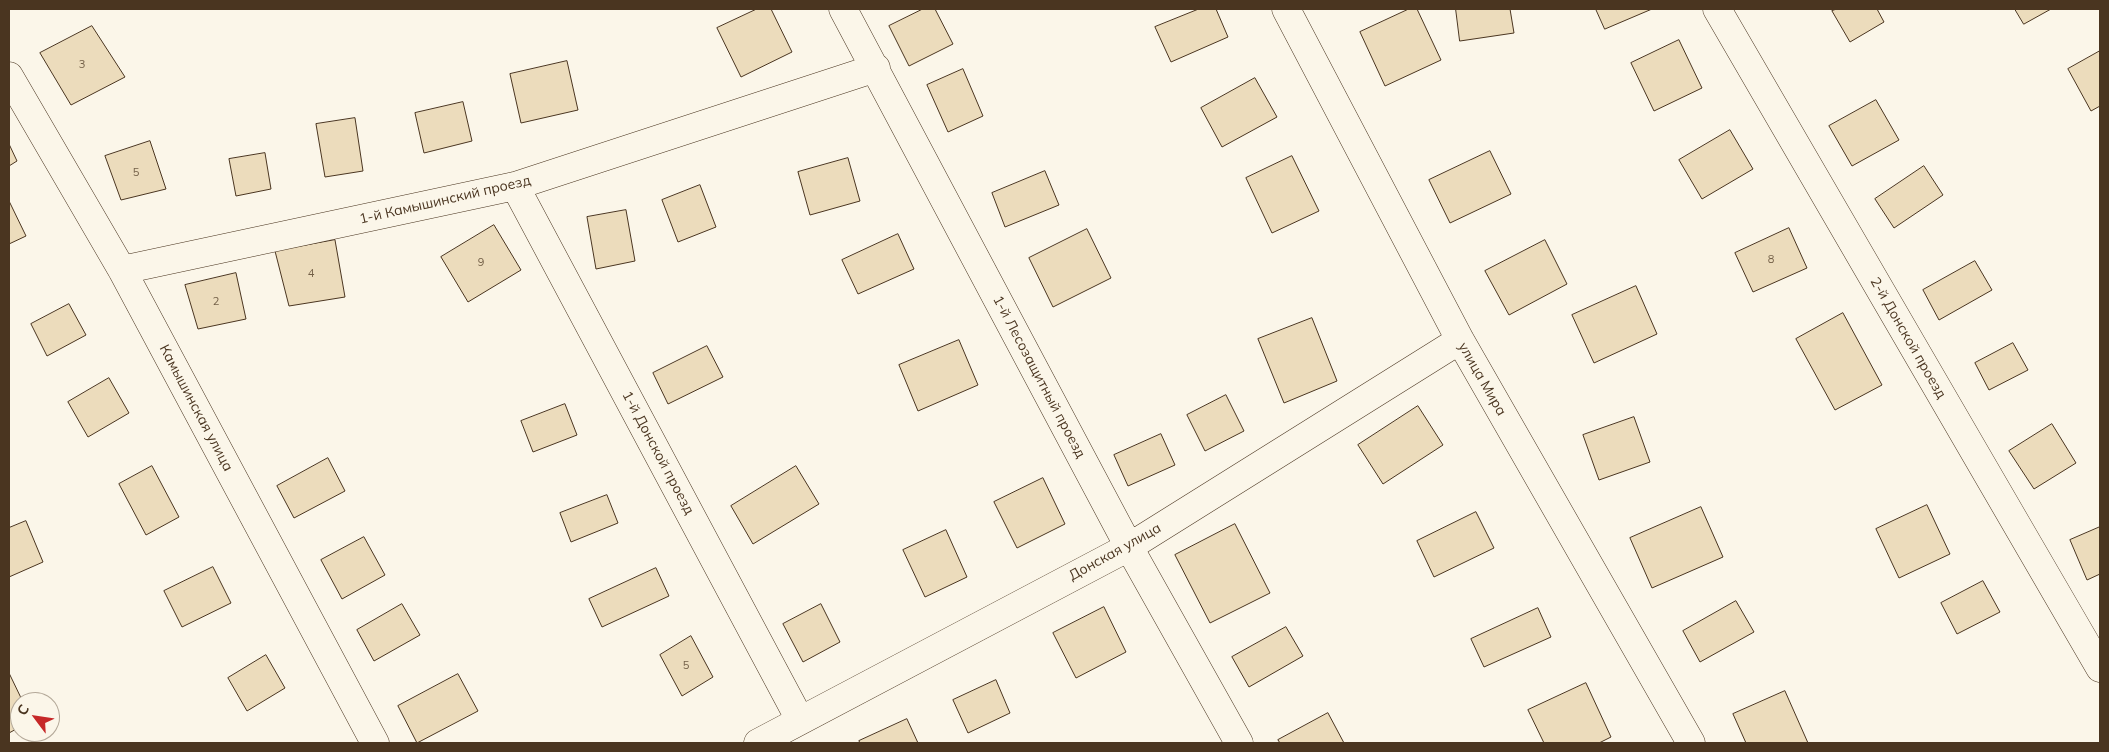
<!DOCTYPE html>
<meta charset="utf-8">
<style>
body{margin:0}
#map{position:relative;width:2109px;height:752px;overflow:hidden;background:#fbf6e9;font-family:Mulish,sans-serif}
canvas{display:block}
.frame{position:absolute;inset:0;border:10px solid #4a3520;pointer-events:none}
.north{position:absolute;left:10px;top:692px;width:50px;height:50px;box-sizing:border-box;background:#fbf6e9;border:1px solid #b4a999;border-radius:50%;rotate:301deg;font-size:14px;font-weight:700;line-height:20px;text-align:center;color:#4a3520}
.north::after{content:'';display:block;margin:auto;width:18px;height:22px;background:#c62828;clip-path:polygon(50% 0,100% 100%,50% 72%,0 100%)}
</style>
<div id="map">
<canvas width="2109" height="752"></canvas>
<div class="frame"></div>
<div class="north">С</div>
</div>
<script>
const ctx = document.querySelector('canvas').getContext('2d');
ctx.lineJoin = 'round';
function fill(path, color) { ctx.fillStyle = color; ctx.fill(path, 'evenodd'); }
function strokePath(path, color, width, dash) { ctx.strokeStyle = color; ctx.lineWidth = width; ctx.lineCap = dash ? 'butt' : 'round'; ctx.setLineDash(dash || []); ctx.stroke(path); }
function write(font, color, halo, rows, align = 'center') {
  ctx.font = font + ' Mulish,sans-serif'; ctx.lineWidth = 4; ctx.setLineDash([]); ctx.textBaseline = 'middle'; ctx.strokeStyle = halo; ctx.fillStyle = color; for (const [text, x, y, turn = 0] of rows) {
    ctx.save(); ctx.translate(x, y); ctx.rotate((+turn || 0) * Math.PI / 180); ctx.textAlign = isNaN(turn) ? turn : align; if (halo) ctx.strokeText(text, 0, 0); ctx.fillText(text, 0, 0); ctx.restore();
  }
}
const building = new Path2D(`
 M 757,9 L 771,9 L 792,52 L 741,77 L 717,28 Z
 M 923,9 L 935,9 L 953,44 L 909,66 L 889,26 Z
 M 1199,9 L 1216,9 L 1228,37 L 1171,62 L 1155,27 Z
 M 1409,9 L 1417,9 L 1441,60 L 1385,86 L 1360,32 Z
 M 1456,9 L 1510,9 L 1514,33 L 1460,41 Z
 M 1596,9 L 1652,9 L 1605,29 Z
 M 1837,9 L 1877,9 L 1884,22 L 1850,42 L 1832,11 Z
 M 2015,9 L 2051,9 L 2024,24 Z
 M 92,26 L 125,77 L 71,105 L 40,53 Z
 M 1679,40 L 1702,88 L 1654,111 L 1631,63 Z
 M 2100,51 L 2100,106 L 2091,111 L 2068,69 Z
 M 567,61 L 578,110 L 521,123 L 510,74 Z
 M 963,69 L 983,116 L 948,132 L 927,85 Z
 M 1255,78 L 1277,117 L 1222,147 L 1201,108 Z
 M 1876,100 L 1899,140 L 1852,166 L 1829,126 Z
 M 463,102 L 472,141 L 424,153 L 415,113 Z
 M 355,118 L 363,171 L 325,177 L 316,124 Z
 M 1730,130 L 1753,169 L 1702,199 L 1679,160 Z
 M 150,141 L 166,189 L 121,200 L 105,156 Z
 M 9,144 L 17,161 L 9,166 Z
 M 1490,151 L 1511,194 L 1450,223 L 1429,180 Z
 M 265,153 L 271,189 L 236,196 L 229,159 Z
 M 1292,156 L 1319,211 L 1272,233 L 1246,178 Z
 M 848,158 L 860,201 L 810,215 L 798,172 Z
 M 1924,166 L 1943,195 L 1894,228 L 1875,199 Z
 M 1045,171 L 1059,205 L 1005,227 L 992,193 Z
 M 700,185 L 716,227 L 678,242 L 662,200 Z
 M 10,203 L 26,236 L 9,244 L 9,204 Z
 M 626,210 L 635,261 L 596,269 L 587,217 Z
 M 494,225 L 521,270 L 468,302 L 441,257 Z
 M 1789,228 L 1807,268 L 1753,292 L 1735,253 Z
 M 1087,229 L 1111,278 L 1053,307 L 1029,258 Z
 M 898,234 L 914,269 L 858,294 L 842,260 Z
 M 335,240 L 345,297 L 289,306 L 275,251 Z
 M 1545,240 L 1567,284 L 1509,315 L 1485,271 Z
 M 1975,261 L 1992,290 L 1939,320 L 1923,290 Z
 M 236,273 L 246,319 L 198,329 L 185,285 Z
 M 1636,286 L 1657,334 L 1594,363 L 1572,315 Z
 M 69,304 L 86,335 L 47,356 L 31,324 Z
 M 1843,313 L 1882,385 L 1835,410 L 1796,339 Z
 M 1312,318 L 1337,381 L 1284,403 L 1258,339 Z
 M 959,340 L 978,385 L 918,411 L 899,365 Z
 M 2013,343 L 2028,370 L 1989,390 L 1975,363 Z
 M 707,346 L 723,377 L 668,404 L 653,373 Z
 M 109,378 L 129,413 L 88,437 L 68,402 Z
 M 1226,395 L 1244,431 L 1205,451 L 1187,415 Z
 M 565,404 L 577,435 L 533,452 L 521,421 Z
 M 1418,406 L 1443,445 L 1383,484 L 1358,445 Z
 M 1634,417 L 1650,462 L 1599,480 L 1583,435 Z
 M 2052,424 L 2076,463 L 2034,489 L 2009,451 Z
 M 1161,434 L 1175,465 L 1128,486 L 1114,455 Z
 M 328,458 L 345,491 L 294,518 L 277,486 Z
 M 152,466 L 179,517 L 146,535 L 119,484 Z
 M 796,466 L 819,504 L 753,544 L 731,506 Z
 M 1043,478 L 1065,524 L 1017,548 L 994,502 Z
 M 607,495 L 618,523 L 571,542 L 560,513 Z
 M 1927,505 L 1950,554 L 1899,578 L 1876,529 Z
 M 1701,507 L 1723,557 L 1652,588 L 1630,538 Z
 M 1476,512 L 1494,548 L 1434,577 L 1417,541 Z
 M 26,521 L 43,562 L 9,577 L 9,528 Z
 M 1235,524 L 1270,593 L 1210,623 L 1175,555 Z
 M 2100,527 L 2100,574 L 2087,580 L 2070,540 Z
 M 946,530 L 967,577 L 925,597 L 903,550 Z
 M 364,537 L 385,575 L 342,599 L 321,560 Z
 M 213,567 L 231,603 L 182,627 L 164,591 Z
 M 656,568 L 669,596 L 602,627 L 589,599 Z
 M 1983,581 L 2000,612 L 1957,634 L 1941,603 Z
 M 1736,601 L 1754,632 L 1700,662 L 1683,631 Z
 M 402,604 L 420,635 L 374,661 L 357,630 Z
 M 821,604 L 840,642 L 803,662 L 783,624 Z
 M 1104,607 L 1126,652 L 1076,678 L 1053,633 Z
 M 1538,608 L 1551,637 L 1484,667 L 1471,639 Z
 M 1286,627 L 1303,656 L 1249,687 L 1232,657 Z
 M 691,636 L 713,677 L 682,696 L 660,655 Z
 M 266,655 L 285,688 L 247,711 L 228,678 Z
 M 9,673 L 23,702 L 20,702 L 20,727 L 9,733 Z
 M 458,674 L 478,711 L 417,743 L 398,706 Z
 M 996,680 L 1010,713 L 968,733 L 953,700 Z
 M 1586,683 L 1611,737 L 1599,743 L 1544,743 L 1528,710 Z
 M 1785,691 L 1808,743 L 1746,743 L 1733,714 Z
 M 1328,713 L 1344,743 L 1280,743 L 1278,740 Z
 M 907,719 L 918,743 L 860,743 L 859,741 Z`);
fill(building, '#ecdcbc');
strokePath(building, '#4a3520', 1);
const minor = new Path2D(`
 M 843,9 L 1129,547 L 1239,743
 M 1286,9 L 1460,340 L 1691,743
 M 1717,9 L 2100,668
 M 9,76 L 122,270 L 375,743
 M 515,186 L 800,720
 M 122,270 L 515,186 L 876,68
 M 758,743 L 1129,547 L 1460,340`);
strokePath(minor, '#4a3520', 29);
strokePath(minor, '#fbf6e9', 28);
write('11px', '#725f47', null, [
 ["3",82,65],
 ["5",136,173],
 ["8",1771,260],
 ["9",481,263],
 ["4",311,274],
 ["2",216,302],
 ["5",686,666]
]);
write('14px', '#4a3520', '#fbf6e9', [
 ["1-й Камышинский проезд",445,200,-13],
 ["2-й Донской проезд",1908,338,60],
 ["1-й Лесозащитный проезд",1039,377,62],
 ["улица Мира",1482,379,60],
 ["Камышинская улица",196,408,62],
 ["1-й Донской проезд",658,453,62],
 ["Донская улица",1115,552,-29]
]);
</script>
